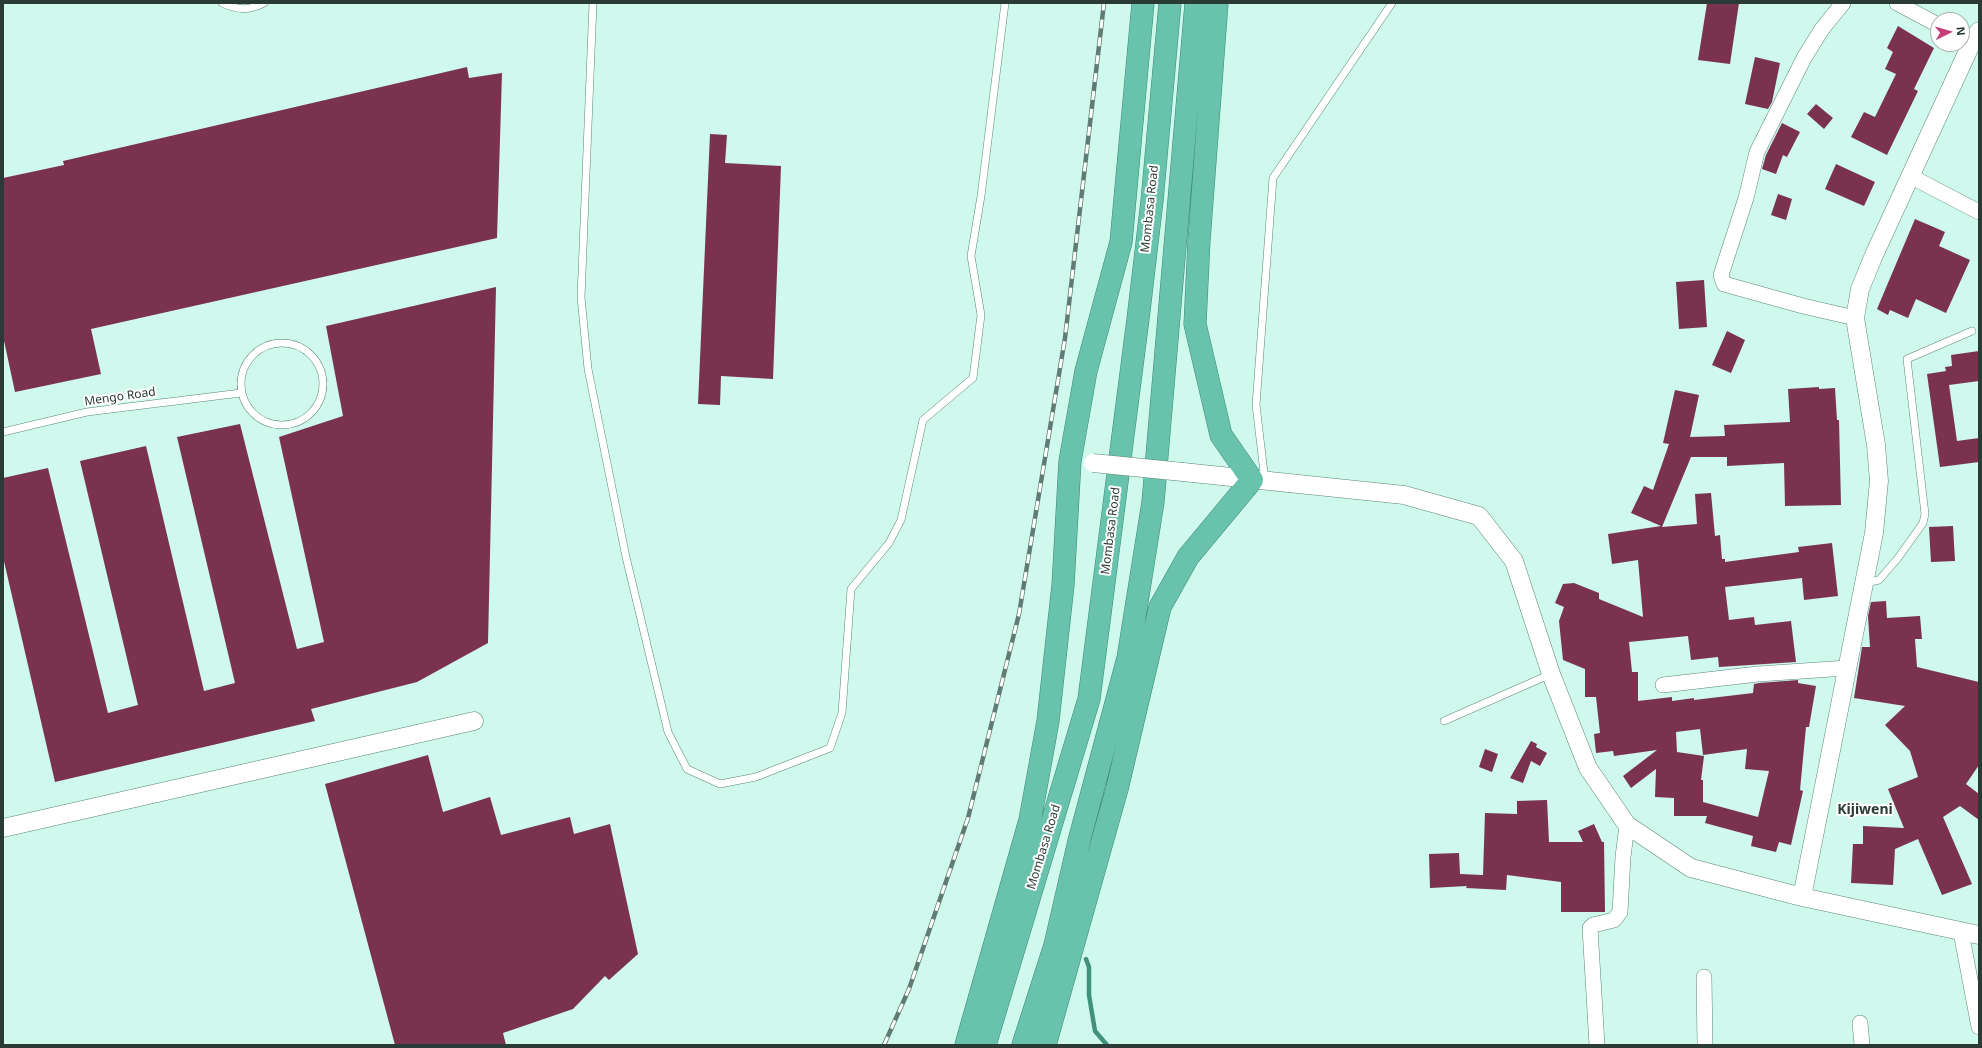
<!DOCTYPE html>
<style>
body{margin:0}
#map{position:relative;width:1982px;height:1048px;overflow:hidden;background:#cef9ec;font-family:"Noto Sans",sans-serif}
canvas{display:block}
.frame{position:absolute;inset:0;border:4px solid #2a3b36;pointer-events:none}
.north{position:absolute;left:1930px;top:12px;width:40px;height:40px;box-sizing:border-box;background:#fff;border:1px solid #aab1af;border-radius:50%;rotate:85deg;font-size:11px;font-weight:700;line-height:16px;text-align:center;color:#2a3b36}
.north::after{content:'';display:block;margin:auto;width:14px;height:18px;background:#c63d79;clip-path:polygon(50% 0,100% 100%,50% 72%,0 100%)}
</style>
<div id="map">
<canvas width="1982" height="1048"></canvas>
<div class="frame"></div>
<div class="north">N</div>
</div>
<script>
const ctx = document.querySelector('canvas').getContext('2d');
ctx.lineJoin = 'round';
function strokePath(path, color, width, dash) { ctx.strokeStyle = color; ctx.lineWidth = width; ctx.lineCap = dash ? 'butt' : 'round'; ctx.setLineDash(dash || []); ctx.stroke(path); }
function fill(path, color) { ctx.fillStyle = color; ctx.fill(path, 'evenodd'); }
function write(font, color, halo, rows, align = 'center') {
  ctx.font = font + ' "Noto Sans",sans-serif'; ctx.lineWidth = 4; ctx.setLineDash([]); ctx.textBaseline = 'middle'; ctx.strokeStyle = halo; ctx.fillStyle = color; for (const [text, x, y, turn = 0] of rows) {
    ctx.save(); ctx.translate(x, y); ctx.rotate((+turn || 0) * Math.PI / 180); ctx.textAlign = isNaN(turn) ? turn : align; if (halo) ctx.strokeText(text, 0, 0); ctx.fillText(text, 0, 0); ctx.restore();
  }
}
strokePath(new Path2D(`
 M 1086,959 L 1089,967 L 1089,995 L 1095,1031 L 1107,1045`), '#42917d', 4.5);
fill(new Path2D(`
 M 1707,3 L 1739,3 L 1730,64 L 1698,60 Z
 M 1898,26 L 1934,48 L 1914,89 L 1918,91 L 1887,155 L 1851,137 L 1864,112 L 1875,117 L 1896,74 L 1885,69 L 1893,52 L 1887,48 Z
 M 1755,57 L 1780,63 L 1772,102 L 1768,109 L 1745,104 Z
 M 467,67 L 469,78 L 502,73 L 497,238 L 91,329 L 101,374 L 15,392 L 3,336 L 3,178 L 64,165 L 63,161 Z
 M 1816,104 L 1833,118 L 1824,129 L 1807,114 Z
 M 1782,123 L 1800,132 L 1787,157 L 1783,155 L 1776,174 L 1762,169 L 1766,155 Z
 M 710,134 L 727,135 L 725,163 L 781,166 L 773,379 L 721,376 L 720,405 L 698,404 Z
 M 1836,164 L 1875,182 L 1864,206 L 1825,189 Z
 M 1778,194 L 1792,199 L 1786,220 L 1771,215 Z
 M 1915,219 L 1945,232 L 1939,246 L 1970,260 L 1946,313 L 1916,299 L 1908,318 L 1890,310 L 1888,315 L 1877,309 Z
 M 1704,280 L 1707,327 L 1679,329 L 1676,282 Z
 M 496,287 L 488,643 L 417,682 L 311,709 L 315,721 L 55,782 L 3,557 L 3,478 L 48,468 L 108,713 L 138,705 L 80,461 L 146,446 L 204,691 L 235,683 L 177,437 L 240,424 L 297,649 L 324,642 L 279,437 L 343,416 L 326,326 Z
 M 1727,331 L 1745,340 L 1731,373 L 1712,365 Z
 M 1979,351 L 1979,381 L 1949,385 L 1957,441 L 1979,438 L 1979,462 L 1940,467 L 1927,374 L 1946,371 L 1945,367 L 1952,366 L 1951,355 Z
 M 1819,387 L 1819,389 L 1835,388 L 1837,420 L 1839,420 L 1841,505 L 1785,506 L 1784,463 L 1727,466 L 1727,457 L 1691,457 L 1662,527 L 1697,524 L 1695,494 L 1711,493 L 1715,536 L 1720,535 L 1722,559 L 1725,559 L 1725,562 L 1799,552 L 1798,547 L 1832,543 L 1838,596 L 1804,600 L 1802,578 L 1725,587 L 1729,620 L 1754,617 L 1755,625 L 1791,621 L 1796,662 L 1719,667 L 1718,657 L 1691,660 L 1688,636 L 1629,642 L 1632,672 L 1638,672 L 1638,701 L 1672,697 L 1672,701 L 1694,698 L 1694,700 L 1753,693 L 1754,684 L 1759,683 L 1798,680 L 1798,683 L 1816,686 L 1809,727 L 1806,727 L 1800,790 L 1803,791 L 1791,845 L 1779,842 L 1776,852 L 1751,846 L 1753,836 L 1705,823 L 1707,816 L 1674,816 L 1674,798 L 1655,797 L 1656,769 L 1631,788 L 1623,776 L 1657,750 L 1614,756 L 1613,751 L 1596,753 L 1594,734 L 1600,733 L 1596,697 L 1585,697 L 1585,669 L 1563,660 L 1559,621 L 1564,607 L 1555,603 L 1563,584 L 1574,583 L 1599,593 L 1599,599 L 1643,617 L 1638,560 L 1612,564 L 1608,534 L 1661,526 L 1631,513 L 1644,486 L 1653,490 L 1669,444 L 1663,443 L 1675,390 L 1699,395 L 1690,437 L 1725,436 L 1724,425 L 1790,422 L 1788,389 ZM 1700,729 L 1703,755 L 1747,749 L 1745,769 L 1769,771 L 1758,817 L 1703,802 L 1703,780 L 1701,780 L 1704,756 L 1677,752 L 1676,732 Z
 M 1953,526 L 1955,561 L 1931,562 L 1929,527 Z
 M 1886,601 L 1887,618 L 1920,616 L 1922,639 L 1915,639 L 1917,667 L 1979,682 L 1979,765 L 1966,784 L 1979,794 L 1979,820 L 1960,806 L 1943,817 L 1972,884 L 1942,895 L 1918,839 L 1895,849 L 1893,885 L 1851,883 L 1853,844 L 1863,844 L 1863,826 L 1904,828 L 1888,789 L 1918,777 L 1910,751 L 1885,725 L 1905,706 L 1854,698 L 1862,647 L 1870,647 L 1868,616 L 1871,602 Z
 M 1531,741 L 1537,744 L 1536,747 L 1547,753 L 1540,766 L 1531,761 L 1523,783 L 1510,778 Z
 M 1485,749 L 1498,754 L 1492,772 L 1479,767 Z
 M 428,755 L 443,812 L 490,797 L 501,835 L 570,817 L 574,834 L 610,824 L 638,954 L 609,980 L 605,976 L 573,1009 L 503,1033 L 506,1045 L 395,1045 L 325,784 Z
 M 1547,800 L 1549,842 L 1583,842 L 1578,831 L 1594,824 L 1602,842 L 1604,842 L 1605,912 L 1561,912 L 1561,882 L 1507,875 L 1506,890 L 1466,888 L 1467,886 L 1430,888 L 1429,854 L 1459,853 L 1460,874 L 1483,875 L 1485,813 L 1517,814 L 1517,801 Z`), '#7a324e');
const service = new Path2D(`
 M 222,3 C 237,10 249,11 264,3
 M 593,3 L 581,297 L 588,369 L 626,557 L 668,732 L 687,769 L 720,784 L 756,777 L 830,748 L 842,713 L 851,589 L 889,543 L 901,520 L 923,420 L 973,378 L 981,315 L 971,256 L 981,196 L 1005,3
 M241 384a41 41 0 1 1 82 0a41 41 0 1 1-82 0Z
 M 3,432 L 87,412 L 241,393
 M 1265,481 L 1256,405 L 1273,178 L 1392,3
 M 1866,583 L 1879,580 L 1898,558 L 1923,523 L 1925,514 L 1907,359 L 1972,331
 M 1444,721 L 1551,674`);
const minor = new Path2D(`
 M 1843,3 L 1822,29 L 1804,58 L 1757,152 L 1746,198 L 1721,275 L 1724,284 L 1803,306 L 1855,318
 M 1897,3 L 1938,25
 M 1910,176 L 1979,212
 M 1663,685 L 1758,674 L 1847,668
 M 1961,932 L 1979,1027
 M 1704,977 L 1705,1045
 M 1860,1023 L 1862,1045
 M 1597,1045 L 1590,928 L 1593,925 L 1614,920 L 1620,912 L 1623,857 L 1627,825`);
const tertiary = new Path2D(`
 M 1183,472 L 1404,495 L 1479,516 L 1514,561 L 1551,674 L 1588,768 L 1627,825 L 1691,868 L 1802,897 L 1979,935
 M 3,828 L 474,721
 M 1802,897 L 1874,533 L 1879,481 L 1876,445 L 1855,318 L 1860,289 L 1874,255 L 1973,40 L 1979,31`);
const trunk = new Path2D(`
 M 966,1045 L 1030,820 L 1048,721 L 1063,585 L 1070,461 L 1086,371 L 1121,242 L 1143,3
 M 985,1045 L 1089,699 L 1138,319 L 1152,201 L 1170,3
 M 1023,1045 L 1055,945 L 1079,841 L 1128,658 L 1153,502 L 1196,3
 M 1045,1045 L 1117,789 L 1160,607 L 1188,557 L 1252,480 L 1221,435 L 1195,324 L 1199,241 L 1217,3`);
strokePath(service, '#5d8579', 8);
strokePath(minor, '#5d8579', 16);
strokePath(tertiary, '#5d8579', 19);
strokePath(trunk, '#3a8875', 23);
strokePath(service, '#fff', 7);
strokePath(minor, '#fff', 15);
strokePath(tertiary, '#fff', 18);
strokePath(trunk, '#68c2ac', 22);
const rail = new Path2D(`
 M 884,1045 L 909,989 L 968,818 L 1019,614 L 1065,338 L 1104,3`);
strokePath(rail, '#617a73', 4.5);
strokePath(rail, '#fff', 3, [9]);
const tertiaryBridge = new Path2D(`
 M 1093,463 L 1183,472`);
strokePath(tertiaryBridge, '#5d8579', 19, []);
strokePath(tertiaryBridge, '#fff', 18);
write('12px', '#2a3b36', '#fff', [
 ["Mombasa Road",1150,209,-84],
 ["Mengo Road",120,397,-8],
 ["Mombasa Road",1111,531,-83],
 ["Mombasa Road",1044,847,-73]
]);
write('bold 14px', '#2a3b36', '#fff', [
 ["Kijiweni",1865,810]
]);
</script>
